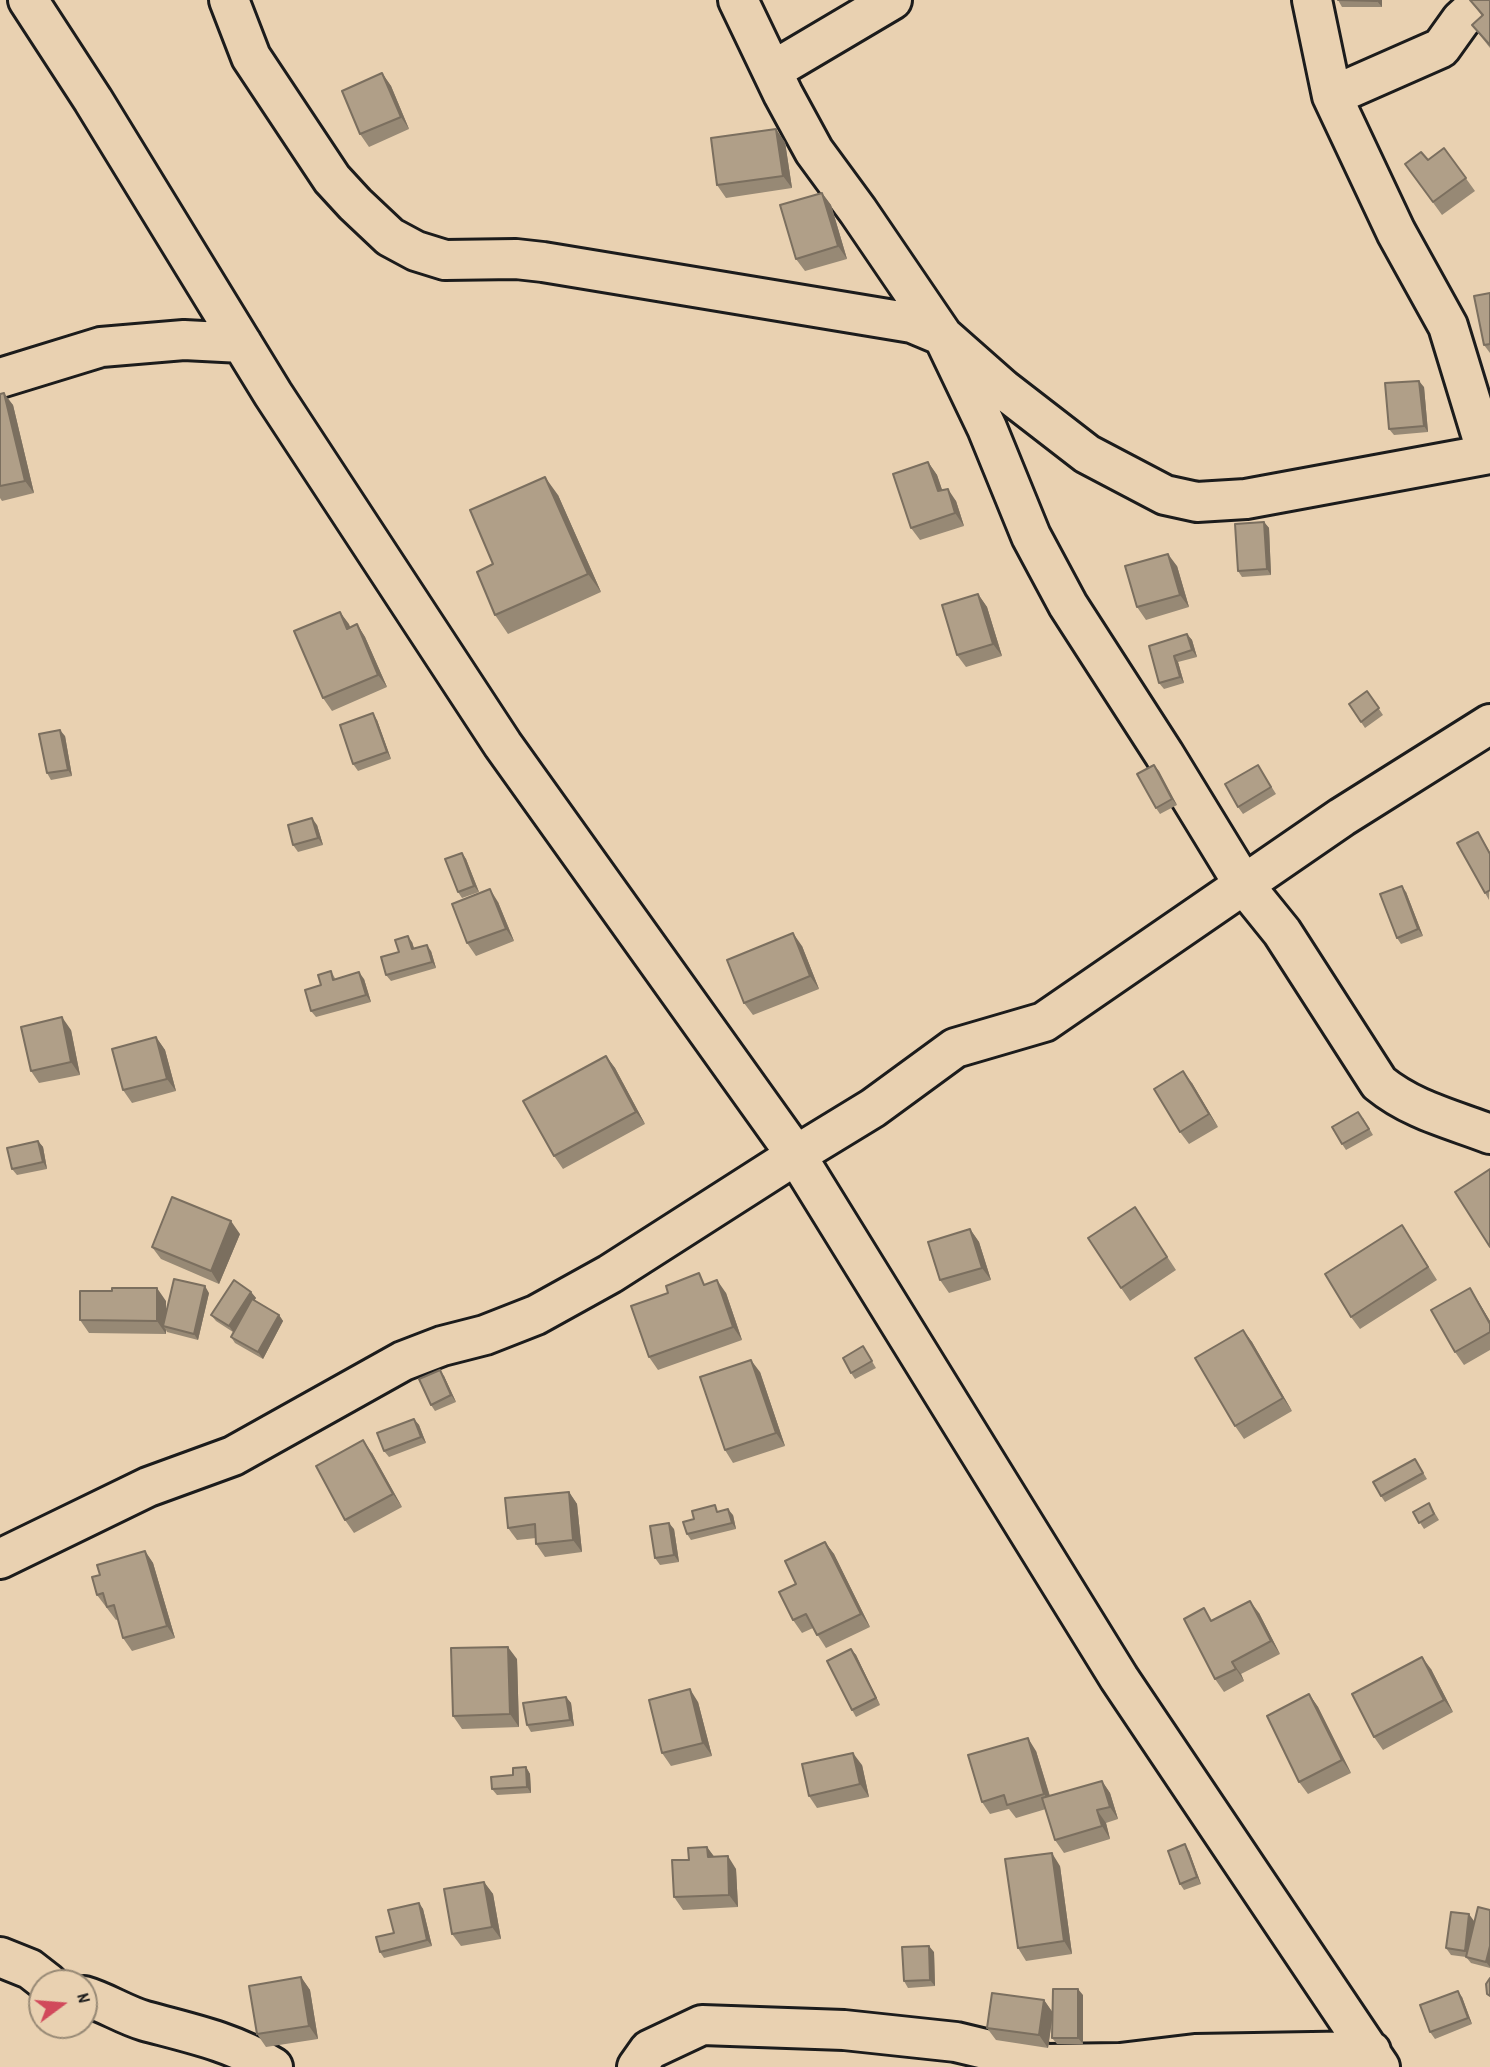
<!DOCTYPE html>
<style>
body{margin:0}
#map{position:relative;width:1490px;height:2067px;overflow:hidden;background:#e9d1b1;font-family:Dekko,sans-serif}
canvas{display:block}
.north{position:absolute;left:28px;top:1969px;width:70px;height:70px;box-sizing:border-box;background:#e9d1b1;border:2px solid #978975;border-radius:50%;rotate:74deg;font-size:19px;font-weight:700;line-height:28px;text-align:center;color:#1c1c1c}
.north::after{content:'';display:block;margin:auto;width:24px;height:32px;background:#d1495b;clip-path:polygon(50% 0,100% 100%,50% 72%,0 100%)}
</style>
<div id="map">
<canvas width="1490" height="2067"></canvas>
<div class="north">N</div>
</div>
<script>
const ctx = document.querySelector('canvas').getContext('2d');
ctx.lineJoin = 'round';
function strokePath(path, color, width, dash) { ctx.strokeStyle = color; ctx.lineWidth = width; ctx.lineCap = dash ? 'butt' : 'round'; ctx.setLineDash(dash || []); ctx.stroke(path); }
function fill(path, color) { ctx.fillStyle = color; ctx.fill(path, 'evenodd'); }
const minor = new Path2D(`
 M 28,0 L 93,100 L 273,394 L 503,745 L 796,1155 L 1119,1678 L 1380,2067
 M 229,0 L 251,57 L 332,179 L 355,204 L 390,237 L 416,251 L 445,260 L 516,259 L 543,262 L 912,323 L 943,336 L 1003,389 L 1087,454 L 1165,495 L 1197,502 L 1246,499 L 1490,454
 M 738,0 L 783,94 L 814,151 L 858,211 L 943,336 L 987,428 L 1031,536 L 1068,605 L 1164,754 L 1244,885 L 1282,932 L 1379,1083 C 1412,1110 1451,1119 1490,1134
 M 1312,0 L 1332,96 L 1396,232 L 1448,326 L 1487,454
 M 772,71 L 892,0
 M 1332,96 L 1441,48 L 1461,20 L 1483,0
 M 0,378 L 101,347 L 184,340 L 242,343
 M 0,1559 L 148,1487 L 233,1456 L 403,1361 L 442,1346 L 485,1335 L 536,1315 L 610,1274 L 796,1155 L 873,1108 L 955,1048 L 1044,1022 L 1342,817 L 1490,724
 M 0,1957 L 30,1969 L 48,1983
 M 84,1996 C 105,2002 124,2015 145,2021 C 190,2033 233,2042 273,2067
 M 637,2067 L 649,2050 L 702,2025 L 844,2030 L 956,2042 L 1047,2064 L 1120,2063 L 1195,2054 L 1371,2051`);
strokePath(minor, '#1c1c1c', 44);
strokePath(minor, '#e9d1b1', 38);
fill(new Path2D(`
 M 1338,0 L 1382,0 L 1382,7 L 1342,7 Z
 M 1470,0 L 1490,0 L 1490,48 L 1472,25 L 1482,16 Z
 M 382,73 L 391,86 L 409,129 L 369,147 L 360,134 Z
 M 785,142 L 792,188 L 726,198 L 717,185 Z
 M 1444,148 L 1475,191 L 1442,215 L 1405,164 L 1428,160 Z
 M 822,193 L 831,205 L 847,259 L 805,271 L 796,259 Z
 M 1490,293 L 1490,353 L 1484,345 Z
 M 1424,387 L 1428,432 L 1394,435 L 1389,429 Z
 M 0,394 L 13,405 L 34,493 L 2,501 L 0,498 Z
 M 928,462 L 937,475 L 942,490 L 956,501 L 964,526 L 920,540 L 911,528 Z
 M 558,495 L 601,592 L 508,634 L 495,615 L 493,564 Z
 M 1264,522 L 1269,528 L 1271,575 L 1242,577 L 1238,571 Z
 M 1177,566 L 1189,607 L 1146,620 L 1137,607 Z
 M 978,594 L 987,607 L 1002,656 L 966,667 L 957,655 Z
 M 340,612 L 350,627 L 357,624 L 365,637 L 387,687 L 332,711 L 323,698 Z
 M 1187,634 L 1192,640 L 1197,657 L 1178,662 L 1184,683 L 1164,689 L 1159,683 L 1149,646 Z
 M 1367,691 L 1383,715 L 1365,728 L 1349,704 Z
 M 377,720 L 391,759 L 358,771 L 353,764 Z
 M 65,736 L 72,776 L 51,780 L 47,773 Z
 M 1154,765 L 1177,805 L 1160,814 L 1156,808 Z
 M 1258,765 L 1276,794 L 1243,814 L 1238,807 Z
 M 317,825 L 323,845 L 298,852 L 293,845 Z
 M 1478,832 L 1490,852 L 1489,900 L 1485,893 Z
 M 462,853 L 466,859 L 479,892 L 462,898 L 458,892 Z
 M 1406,892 L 1423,936 L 1401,944 L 1397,938 Z
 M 498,902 L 514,941 L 476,956 L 467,943 Z
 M 412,942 L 414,948 L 431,951 L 436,968 L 391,981 L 386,975 L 399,952 Z
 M 802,946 L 819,989 L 753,1015 L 744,1003 Z
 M 331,971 L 336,980 L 364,979 L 371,1002 L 316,1017 L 311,1011 L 321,985 Z
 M 71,1030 L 80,1075 L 39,1083 L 31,1071 Z
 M 156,1037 L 165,1050 L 176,1091 L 132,1103 L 123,1090 Z
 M 606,1056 L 615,1068 L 645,1124 L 563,1169 L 554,1156 Z
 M 1192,1083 L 1218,1127 L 1189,1144 L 1180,1132 Z
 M 1363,1118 L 1373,1135 L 1346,1150 L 1342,1144 Z
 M 38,1141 L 43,1147 L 47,1169 L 17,1175 L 12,1169 Z
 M 1143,1220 L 1176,1270 L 1130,1301 L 1121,1288 Z
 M 970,1229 L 979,1242 L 991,1280 L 949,1293 L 940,1280 Z
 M 240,1234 L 219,1284 L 161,1259 L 152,1247 Z
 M 1410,1237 L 1437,1280 L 1360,1329 L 1351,1317 Z
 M 707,1284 L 726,1293 L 742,1340 L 658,1370 L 649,1357 Z
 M 112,1291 L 166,1301 L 166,1312 L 209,1293 L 198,1340 L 167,1332 L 166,1330 L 166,1334 L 89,1333 L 80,1320 Z
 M 251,1292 L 256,1298 L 254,1300 L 279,1315 L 283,1321 L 263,1359 L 235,1343 L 231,1337 L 233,1332 L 216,1321 L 211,1315 Z
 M 1478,1301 L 1490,1321 L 1490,1350 L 1464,1365 L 1455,1352 Z
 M 1243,1330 L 1252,1342 L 1292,1411 L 1244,1439 L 1235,1426 Z
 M 863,1346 L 876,1368 L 855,1379 L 851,1373 Z
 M 760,1372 L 785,1446 L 733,1463 L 725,1450 Z
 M 444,1376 L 456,1402 L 435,1411 L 431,1405 Z
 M 414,1419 L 419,1425 L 426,1443 L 389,1457 L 384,1451 Z
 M 372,1453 L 402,1507 L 354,1533 L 345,1520 Z
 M 1415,1459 L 1427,1479 L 1385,1502 L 1381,1496 Z
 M 569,1492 L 577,1504 L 582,1552 L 545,1557 L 536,1544 L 536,1538 L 517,1540 L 508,1528 Z
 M 1433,1510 L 1439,1520 L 1424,1529 L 1413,1512 Z
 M 719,1512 L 733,1515 L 736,1529 L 691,1540 L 687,1534 Z
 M 674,1529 L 679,1562 L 660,1565 L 655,1558 Z
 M 825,1542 L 834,1554 L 870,1627 L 826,1648 L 813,1628 L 802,1633 L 793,1620 L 796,1584 Z
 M 145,1551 L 153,1563 L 175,1638 L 132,1651 L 123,1638 L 118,1619 L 116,1620 L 97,1595 L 100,1575 Z
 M 1259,1613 L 1280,1654 L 1241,1674 L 1244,1681 L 1224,1692 L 1215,1679 L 1213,1621 Z
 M 851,1649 L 856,1655 L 880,1705 L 856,1717 L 852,1710 Z
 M 517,1659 L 519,1727 L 462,1729 L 453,1716 Z
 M 1431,1669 L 1453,1712 L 1383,1750 L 1374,1737 Z
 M 1309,1694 L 1318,1707 L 1351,1773 L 1308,1794 L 1299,1782 Z
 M 566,1697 L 571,1703 L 574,1726 L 531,1732 L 527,1725 Z
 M 698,1702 L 712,1756 L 671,1766 L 662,1753 Z
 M 1036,1751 L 1050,1796 L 1102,1781 L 1110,1793 L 1118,1819 L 1106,1823 L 1110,1839 L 1064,1853 L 1055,1840 L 1046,1809 L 1016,1818 L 1009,1809 L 990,1814 L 982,1802 Z
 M 862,1765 L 869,1797 L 817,1808 L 809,1796 Z
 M 526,1767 L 530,1774 L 531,1793 L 497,1795 L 492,1789 Z
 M 707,1847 L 714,1857 L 736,1869 L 738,1907 L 683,1910 L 674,1897 L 689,1860 Z
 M 1189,1851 L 1201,1884 L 1184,1890 L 1180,1884 Z
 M 1060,1866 L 1072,1954 L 1026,1961 L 1018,1948 Z
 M 484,1882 L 493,1894 L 501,1939 L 461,1946 L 452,1934 Z
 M 419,1903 L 423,1909 L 432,1946 L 384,1958 L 380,1952 Z
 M 1490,1910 L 1490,1968 L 1471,1963 L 1466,1957 L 1451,1955 L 1446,1948 L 1474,1921 L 1473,1928 Z
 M 934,1952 L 935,1986 L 908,1988 L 904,1981 Z
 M 301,1977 L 310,1990 L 318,2039 L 266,2047 L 257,2034 Z
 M 1083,1995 L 1083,2044 L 1057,2044 L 1052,2038 Z
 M 1462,1997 L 1472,2024 L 1435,2039 L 1430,2032 Z
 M 1044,2000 L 1053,2013 L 1048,2048 L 996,2040 L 987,2028 Z`), '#978975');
fill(new Path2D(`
 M 1377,0 L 1382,0 L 1382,7 L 1377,1 Z
 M 382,73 L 391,86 L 409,129 L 401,117 Z
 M 776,129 L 785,142 L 792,188 L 783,176 Z
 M 822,193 L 831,205 L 847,259 L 838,246 Z
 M 1419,381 L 1424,387 L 1428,432 L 1424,426 Z
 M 4,393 L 13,405 L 34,493 L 25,481 Z
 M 928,462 L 937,475 L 947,504 L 938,491 Z
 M 545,477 L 558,495 L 601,592 L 588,574 Z
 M 948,489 L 956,501 L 964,526 L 955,513 Z
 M 1264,522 L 1269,528 L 1271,575 L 1267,569 Z
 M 1168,554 L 1177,566 L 1189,607 L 1180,595 Z
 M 978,594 L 987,607 L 1002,656 L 993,644 Z
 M 340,612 L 349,624 L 356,642 L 347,629 Z
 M 357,624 L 365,637 L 387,687 L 378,675 Z
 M 1187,634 L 1192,640 L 1197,657 L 1192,650 Z
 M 1174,656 L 1178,662 L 1184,683 L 1180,677 Z
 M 373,713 L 377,720 L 391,759 L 387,752 Z
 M 60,730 L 65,736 L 72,776 L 68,770 Z
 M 1154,765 L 1159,771 L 1177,805 L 1172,799 Z
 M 312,818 L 317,825 L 323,845 L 318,838 Z
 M 462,853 L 466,859 L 479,892 L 474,886 Z
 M 1402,886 L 1406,892 L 1423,936 L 1418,929 Z
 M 490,889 L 498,902 L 514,941 L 506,929 Z
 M 793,933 L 802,946 L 819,989 L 810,976 Z
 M 408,936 L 412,942 L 416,955 L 412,949 Z
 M 427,945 L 431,951 L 436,968 L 432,962 Z
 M 359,972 L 364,979 L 371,1002 L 366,995 Z
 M 62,1017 L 71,1030 L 80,1075 L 71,1062 Z
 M 156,1037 L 165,1050 L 176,1091 L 167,1079 Z
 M 606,1056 L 615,1068 L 645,1124 L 636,1112 Z
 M 1183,1071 L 1192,1083 L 1218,1127 L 1209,1114 Z
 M 38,1141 L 43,1147 L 47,1169 L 43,1162 Z
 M 231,1221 L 240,1234 L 219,1284 L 211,1271 Z
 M 970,1229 L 979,1242 L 991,1280 L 982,1268 Z
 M 717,1280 L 726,1293 L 742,1340 L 733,1327 Z
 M 205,1286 L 209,1293 L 198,1340 L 194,1334 Z
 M 157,1288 L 166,1301 L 166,1327 L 163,1326 L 166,1330 L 166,1334 L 157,1321 Z
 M 1470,1288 L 1490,1321 L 1490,1324 Z
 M 251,1292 L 256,1298 L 234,1333 L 229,1326 Z
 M 279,1315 L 283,1321 L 263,1359 L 258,1352 Z
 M 1243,1330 L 1252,1342 L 1292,1411 L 1283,1398 Z
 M 751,1360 L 760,1372 L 785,1446 L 776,1433 Z
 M 440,1370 L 444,1376 L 456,1402 L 451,1395 Z
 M 414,1419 L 419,1425 L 426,1443 L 421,1437 Z
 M 363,1440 L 372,1453 L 402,1507 L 393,1494 Z
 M 569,1492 L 577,1504 L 582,1552 L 573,1540 Z
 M 728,1509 L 733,1515 L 736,1529 L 732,1523 Z
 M 669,1523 L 674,1529 L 679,1562 L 674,1555 Z
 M 825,1542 L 834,1554 L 870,1627 L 861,1614 Z
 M 145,1551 L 153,1563 L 175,1638 L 167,1626 Z
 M 1250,1601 L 1259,1613 L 1280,1654 L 1271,1641 Z
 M 508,1647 L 517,1659 L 519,1727 L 510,1714 Z
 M 851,1649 L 856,1655 L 880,1705 L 876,1698 Z
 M 1422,1657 L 1431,1669 L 1453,1712 L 1444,1700 Z
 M 1232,1662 L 1241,1674 L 1244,1681 L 1236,1669 Z
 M 690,1689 L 698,1702 L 712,1756 L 703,1743 Z
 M 1309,1694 L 1318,1707 L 1351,1773 L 1342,1760 Z
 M 566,1697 L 571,1703 L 574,1726 L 570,1720 Z
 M 1028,1738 L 1036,1751 L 1053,1807 L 1044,1794 Z
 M 853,1753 L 862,1765 L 869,1797 L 860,1784 Z
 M 526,1767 L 530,1774 L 531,1793 L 527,1787 Z
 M 1102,1781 L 1110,1793 L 1118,1819 L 1110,1807 Z
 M 1097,1810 L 1106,1823 L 1110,1839 L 1102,1826 Z
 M 1185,1844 L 1189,1851 L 1201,1884 L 1197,1877 Z
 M 707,1847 L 716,1859 L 708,1857 Z
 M 1052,1853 L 1060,1866 L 1072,1954 L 1064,1941 Z
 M 728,1856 L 736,1869 L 738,1907 L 729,1895 Z
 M 484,1882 L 493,1894 L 501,1939 L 492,1927 Z
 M 419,1903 L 423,1909 L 432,1946 L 427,1940 Z
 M 1469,1914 L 1474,1921 L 1470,1957 L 1465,1951 Z
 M 929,1946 L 934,1952 L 935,1986 L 930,1980 Z
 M 1490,1946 L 1490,1967 L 1486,1962 Z
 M 301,1977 L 310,1990 L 318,2039 L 309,2026 Z
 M 1078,1989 L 1083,1995 L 1083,2044 L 1078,2038 Z
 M 1458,1991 L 1462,1997 L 1472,2024 L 1468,2018 Z
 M 1044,2000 L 1053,2013 L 1048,2048 L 1039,2035 Z`), '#7b6f5f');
const building = new Path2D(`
 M 1338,0 L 1377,0 L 1377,1 Z
 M 1470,0 L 1490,0 L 1490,45 L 1472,25 L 1483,15 Z
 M 382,73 L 401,117 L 360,134 L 342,91 Z
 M 776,129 L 783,176 L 717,185 L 711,138 Z
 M 1444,148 L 1466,178 L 1433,202 L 1405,164 L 1421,152 L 1428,160 Z
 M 822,193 L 838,246 L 796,259 L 780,205 Z
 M 1490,293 L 1490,344 L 1484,345 L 1474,296 Z
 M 1419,381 L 1424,426 L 1389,429 L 1385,383 Z
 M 4,393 L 25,481 L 0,486 L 0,394 Z
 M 928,462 L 938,491 L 948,489 L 955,513 L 911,528 L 893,474 Z
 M 545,477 L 588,574 L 495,615 L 477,572 L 493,564 L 470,510 Z
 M 1264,522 L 1267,569 L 1238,571 L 1235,524 Z
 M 1168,554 L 1180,595 L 1137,607 L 1125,566 Z
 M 978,594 L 993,644 L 957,655 L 942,605 Z
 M 340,612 L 347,629 L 357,624 L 378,675 L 323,698 L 294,631 Z
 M 1187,634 L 1192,650 L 1174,656 L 1180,677 L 1159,683 L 1149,646 Z
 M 1367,691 L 1379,708 L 1361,722 L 1349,704 Z
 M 373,713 L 387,752 L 353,764 L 340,725 Z
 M 60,730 L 68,770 L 47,773 L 39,734 Z
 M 1154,765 L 1172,799 L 1156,808 L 1137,774 Z
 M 1258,765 L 1271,787 L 1238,807 L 1225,784 Z
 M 312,818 L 318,838 L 293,845 L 288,825 Z
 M 1478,832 L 1490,854 L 1490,890 L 1485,893 L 1457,843 Z
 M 462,853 L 474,886 L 458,892 L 445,859 Z
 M 1402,886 L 1418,929 L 1397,938 L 1380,894 Z
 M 490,889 L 506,929 L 467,943 L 452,904 Z
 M 793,933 L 810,976 L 744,1003 L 727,960 Z
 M 408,936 L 412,949 L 427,945 L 432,962 L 386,975 L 381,957 L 399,952 L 395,940 Z
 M 331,971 L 333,980 L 359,972 L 366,995 L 311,1011 L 305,990 L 321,985 L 318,975 Z
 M 62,1017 L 71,1062 L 31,1071 L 21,1027 Z
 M 156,1037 L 167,1079 L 123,1090 L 112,1049 Z
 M 606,1056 L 636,1112 L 554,1156 L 523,1101 Z
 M 1183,1071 L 1209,1114 L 1180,1132 L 1154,1089 Z
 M 1358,1112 L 1369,1129 L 1342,1144 L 1332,1127 Z
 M 38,1141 L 43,1162 L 12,1169 L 7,1148 Z
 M 1490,1169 L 1490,1247 L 1455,1192 Z
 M 172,1197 L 231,1221 L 211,1271 L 152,1247 Z
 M 1135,1207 L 1167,1257 L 1121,1288 L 1088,1238 Z
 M 1402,1225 L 1428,1267 L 1351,1317 L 1325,1274 Z
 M 970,1229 L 982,1268 L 940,1280 L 928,1242 Z
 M 699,1273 L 704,1285 L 717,1280 L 733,1327 L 649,1357 L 631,1306 L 668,1293 L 666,1286 Z
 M 174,1279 L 205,1286 L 194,1334 L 163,1326 Z
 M 234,1280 L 251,1292 L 229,1326 L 211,1315 Z
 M 112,1288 L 157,1288 L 157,1321 L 80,1320 L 80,1291 L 112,1291 Z
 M 1470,1288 L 1490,1324 L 1490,1332 L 1455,1352 L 1431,1310 Z
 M 252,1299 L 279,1315 L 258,1352 L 231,1337 Z
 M 1243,1330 L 1283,1398 L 1235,1426 L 1195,1358 Z
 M 863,1346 L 872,1361 L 851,1373 L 843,1358 Z
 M 751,1360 L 776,1433 L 725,1450 L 700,1377 Z
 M 440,1370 L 451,1395 L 431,1405 L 419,1379 Z
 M 414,1419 L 421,1437 L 384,1451 L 377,1433 Z
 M 363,1440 L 393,1494 L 345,1520 L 316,1466 Z
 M 1415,1459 L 1423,1473 L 1381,1496 L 1373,1482 Z
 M 569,1492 L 573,1540 L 536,1544 L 535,1524 L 508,1528 L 505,1498 Z
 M 1429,1503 L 1434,1514 L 1419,1523 L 1413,1512 Z
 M 715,1505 L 717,1512 L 728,1509 L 732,1523 L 687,1534 L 683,1522 L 694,1519 L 692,1511 Z
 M 669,1523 L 674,1555 L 655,1558 L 650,1526 Z
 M 825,1542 L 861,1614 L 817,1635 L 806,1614 L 793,1620 L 779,1592 L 796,1584 L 785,1561 Z
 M 145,1551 L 167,1626 L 123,1638 L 114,1605 L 107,1607 L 103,1593 L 97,1595 L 92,1577 L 100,1575 L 97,1565 Z
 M 1250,1601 L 1271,1641 L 1232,1662 L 1236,1669 L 1215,1679 L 1184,1619 L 1204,1608 L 1211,1621 Z
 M 508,1647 L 510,1714 L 453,1716 L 451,1648 Z
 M 851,1649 L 876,1698 L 852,1710 L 827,1661 Z
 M 1422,1657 L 1444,1700 L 1374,1737 L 1352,1694 Z
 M 690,1689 L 703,1743 L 662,1753 L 649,1700 Z
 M 1309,1694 L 1342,1760 L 1299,1782 L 1267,1716 Z
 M 566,1697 L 570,1720 L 527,1725 L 523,1703 Z
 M 1028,1738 L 1044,1794 L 1007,1805 L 1004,1795 L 982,1802 L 968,1755 Z
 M 853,1753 L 860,1784 L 809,1796 L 802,1764 Z
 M 526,1767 L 527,1787 L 492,1789 L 491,1777 L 513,1775 L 513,1768 Z
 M 1102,1781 L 1110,1807 L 1097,1810 L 1102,1826 L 1055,1840 L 1042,1798 Z
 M 1185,1844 L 1197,1877 L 1180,1884 L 1168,1851 Z
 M 707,1847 L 708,1857 L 728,1856 L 729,1895 L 674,1897 L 672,1860 L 689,1860 L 688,1848 Z
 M 1052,1853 L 1064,1941 L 1018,1948 L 1005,1859 Z
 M 484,1882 L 492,1927 L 452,1934 L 444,1889 Z
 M 419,1903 L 427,1940 L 380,1952 L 376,1937 L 394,1933 L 388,1910 Z
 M 1478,1907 L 1490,1910 L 1490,1946 L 1486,1962 L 1466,1957 Z
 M 1451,1912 L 1469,1914 L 1465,1951 L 1446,1948 Z
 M 929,1946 L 930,1980 L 904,1981 L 902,1947 Z
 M 301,1977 L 309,2026 L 257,2034 L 249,1986 Z
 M 1490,1978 L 1490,1996 L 1487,1994 L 1486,1984 Z
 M 1053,1989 L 1078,1989 L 1078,2038 L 1052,2038 Z
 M 1458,1991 L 1468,2018 L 1430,2032 L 1420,2005 Z
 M 992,1993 L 1044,2000 L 1039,2035 L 987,2028 Z`);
fill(building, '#b09f88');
strokePath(building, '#7b6f5f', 2);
</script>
